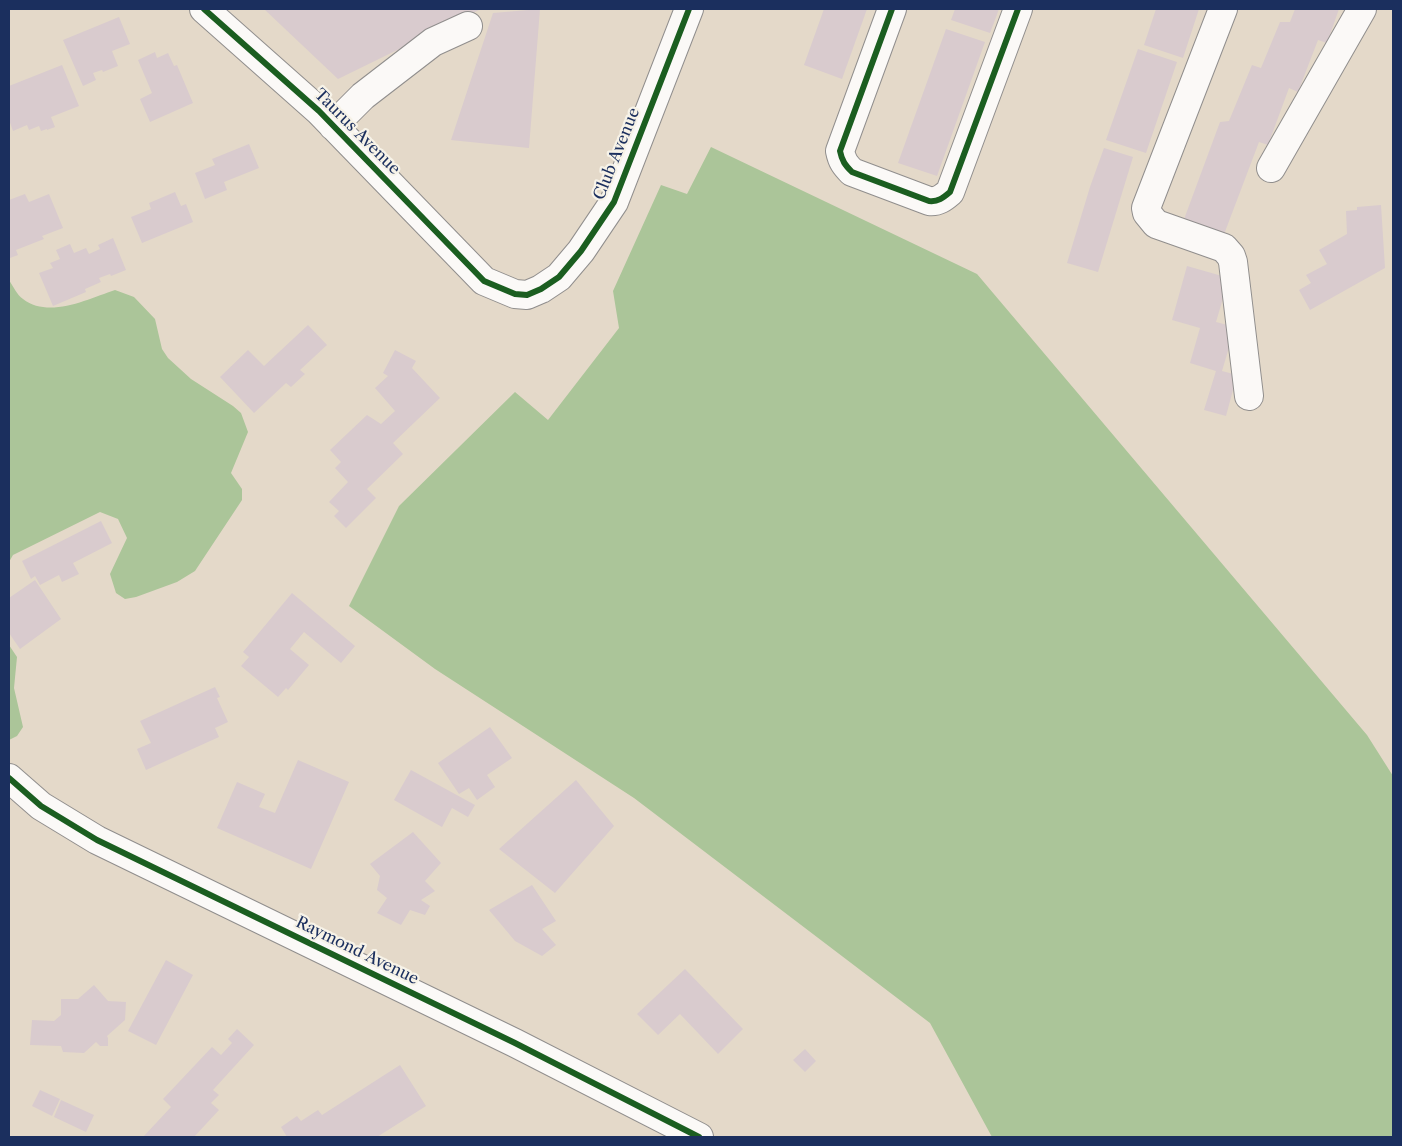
<!DOCTYPE html>
<style>
body{margin:0}
#map{position:relative;width:1402px;height:1146px;overflow:hidden;background:#e4d9c9;font-family:"Libre Caslon Text",serif}
canvas{display:block}
.frame{position:absolute;inset:0;border:10px solid #1b2f5e;pointer-events:none}
</style>
<div id="map">
<canvas width="1402" height="1146"></canvas>
<div class="frame"></div>
</div>
<script>
const ctx = document.querySelector('canvas').getContext('2d');
ctx.lineJoin = 'round';
function fill(path, color) { ctx.fillStyle = color; ctx.fill(path, 'evenodd'); }
function strokePath(path, color, width, dash) { ctx.strokeStyle = color; ctx.lineWidth = width; ctx.lineCap = dash ? 'butt' : 'round'; ctx.setLineDash(dash || []); ctx.stroke(path); }
function write(font, color, halo, rows, align = 'center') {
  ctx.font = font + ' "Libre Caslon Text",serif'; ctx.lineWidth = 4.5; ctx.setLineDash([]); ctx.textBaseline = 'middle'; ctx.strokeStyle = halo; ctx.fillStyle = color; for (const [text, x, y, turn = 0] of rows) {
    ctx.save(); ctx.translate(x, y); ctx.rotate((+turn || 0) * Math.PI / 180); ctx.textAlign = isNaN(turn) ? turn : align; if (halo) ctx.strokeText(text, 0, 0); ctx.fillText(text, 0, 0); ctx.restore();
  }
}
fill(new Path2D(`
 M 711,147 L 977,274 L 1367,735 L 1393,776 L 1393,1137 L 992,1137 L 930,1023 L 634,798 L 435,669 L 349,606 L 399,506 L 515,392 L 548,420 L 619,328 L 613,291 L 661,185 L 687,194 Z
 M 9,280 C 13,286 17,295 23,299 C 49,319 88,299 115,290 L 134,297 L 155,319 L 162,349 L 168,358 L 191,379 L 233,406 L 241,413 L 248,432 L 231,473 L 242,489 L 242,500 L 195,571 L 177,582 L 136,597 L 125,599 L 116,593 L 110,574 L 127,538 L 118,519 L 100,512 L 13,555 L 9,562 Z
 M 9,645 L 17,657 L 14,688 L 23,727 L 17,736 L 9,740 Z`), '#abc599');
fill(new Path2D(`
 M 264,9 L 481,9 L 338,79 Z
 M 540,9 L 529,148 L 451,140 L 493,13 Z
 M 824,9 L 867,9 L 842,79 L 804,65 Z
 M 955,9 L 999,9 L 990,33 L 951,20 Z
 M 1156,9 L 1199,9 L 1183,58 L 1144,45 Z
 M 1295,9 L 1339,9 L 1327,43 L 1318,40 L 1298,92 L 1289,88 L 1268,145 L 1259,142 L 1223,237 L 1183,222 L 1220,122 L 1229,121 L 1252,65 L 1261,68 L 1280,22 L 1290,22 Z
 M 119,17 L 130,44 L 112,51 L 118,66 L 103,72 L 102,70 L 93,73 L 96,80 L 83,86 L 63,40 Z
 M 946,29 L 985,42 L 937,176 L 898,163 Z
 M 1138,49 L 1177,62 L 1146,153 L 1106,140 Z
 M 155,52 L 157,58 L 168,53 L 174,66 L 177,65 L 193,103 L 150,122 L 140,99 L 152,93 L 138,60 Z
 M 62,65 L 79,106 L 51,117 L 55,127 L 47,130 L 47,129 L 41,131 L 39,126 L 29,130 L 27,125 L 13,131 L 9,120 L 9,86 Z
 M 249,144 L 259,168 L 224,182 L 227,190 L 205,199 L 195,173 L 215,165 L 212,159 Z
 M 1104,148 L 1133,157 L 1098,272 L 1067,263 L 1090,187 Z
 M 175,192 L 181,206 L 186,204 L 193,222 L 142,243 L 131,217 L 151,209 L 149,203 Z
 M 25,194 L 29,202 L 49,194 L 63,228 L 42,236 L 44,239 L 16,250 L 18,255 L 10,258 L 9,255 L 9,200 Z
 M 1381,205 L 1385,268 L 1310,310 L 1299,290 L 1311,283 L 1306,275 L 1327,264 L 1319,250 L 1347,234 L 1346,211 L 1357,210 L 1357,207 Z
 M 113,238 L 126,270 L 111,276 L 110,274 L 99,278 L 101,282 L 85,289 L 86,292 L 53,306 L 39,273 L 53,268 L 50,263 L 60,259 L 56,250 L 70,244 L 74,253 L 86,248 L 89,254 L 100,249 L 98,245 Z
 M 1187,266 L 1229,278 L 1216,322 L 1235,327 L 1222,371 L 1237,375 L 1226,416 L 1204,410 L 1216,371 L 1190,363 L 1200,328 L 1172,320 Z
 M 308,325 L 327,345 L 300,370 L 305,374 L 291,387 L 286,383 L 254,413 L 220,377 L 248,350 L 264,366 Z
 M 395,350 L 416,361 L 412,368 L 440,398 L 393,443 L 403,454 L 367,489 L 376,498 L 346,528 L 334,516 L 339,511 L 329,502 L 348,482 L 335,468 L 341,462 L 330,450 L 367,415 L 381,424 L 395,411 L 375,388 L 388,376 L 383,373 Z
 M 101,521 L 112,543 L 73,563 L 79,574 L 62,582 L 59,575 L 40,585 L 35,576 L 31,579 L 22,561 Z
 M 35,580 L 61,619 L 20,649 L 9,633 L 9,598 Z
 M 292,593 L 355,646 L 341,663 L 304,632 L 290,649 L 309,665 L 288,690 L 286,688 L 278,697 L 241,666 L 249,657 L 243,652 Z
 M 215,687 L 220,697 L 217,698 L 228,722 L 215,728 L 219,737 L 146,770 L 137,749 L 151,743 L 140,721 Z
 M 490,727 L 512,758 L 487,775 L 495,787 L 477,800 L 469,788 L 459,794 L 438,763 Z
 M 298,760 L 349,782 L 311,869 L 217,828 L 237,782 L 265,794 L 259,807 L 275,813 Z
 M 411,770 L 475,805 L 468,817 L 452,808 L 442,827 L 394,800 Z
 M 576,780 L 614,826 L 555,893 L 499,849 Z
 M 413,832 L 441,863 L 425,881 L 435,891 L 421,900 L 430,906 L 425,915 L 410,910 L 401,925 L 377,913 L 387,898 L 377,890 L 380,876 L 370,864 Z
 M 532,885 L 556,921 L 542,929 L 556,945 L 542,956 L 515,941 L 489,910 Z
 M 166,960 L 193,975 L 156,1045 L 128,1031 Z
 M 685,969 L 743,1029 L 718,1054 L 680,1014 L 658,1035 L 637,1014 Z
 M 94,985 L 108,1001 L 126,1002 L 125,1020 L 107,1036 L 108,1038 L 108,1046 L 100,1046 L 96,1042 L 84,1053 L 63,1052 L 61,1046 L 30,1045 L 32,1020 L 54,1021 L 61,1015 L 61,999 L 78,999 Z
 M 237,1029 L 254,1045 L 213,1090 L 219,1095 L 211,1103 L 219,1110 L 194,1137 L 143,1137 L 171,1107 L 163,1099 L 212,1047 L 221,1055 L 232,1043 L 228,1039 Z
 M 805,1049 L 816,1061 L 805,1072 L 793,1060 Z
 M 400,1065 L 426,1106 L 377,1137 L 287,1137 L 281,1127 L 297,1116 L 301,1121 L 318,1110 L 322,1115 Z
 M 40,1090 L 60,1099 L 52,1116 L 32,1106 Z
 M 61,1100 L 94,1115 L 86,1132 L 54,1117 Z`), '#d9cbce');
const minor = new Path2D(`
 M 204,9 L 319,111 L 484,281 L 515,294 L 527,295 L 541,289 L 559,277 L 581,251 L 614,202 L 689,9
 M 892,9 L 840,151 C 842,161 845,165 852,172 L 929,201 C 938,202 943,198 950,192 L 1018,9
 M 1223,9 L 1146,208 L 1147,213 L 1156,224 L 1224,248 L 1231,256 L 1233,262 L 1249,396
 M 333,126 L 363,96 L 433,42 L 468,26
 M 1271,168 L 1362,9
 M 9,778 L 41,806 L 97,840 L 515,1043 L 699,1137`);
strokePath(minor, '#908e8d', 30);
strokePath(minor, '#fbf9f7', 28);
strokePath(new Path2D(`
 M 204,9 L 319,111 L 484,281 L 515,294 L 527,295 L 541,289 L 559,277 L 581,251 L 614,202 L 689,9
 M 892,9 L 840,151 C 842,161 845,165 852,172 L 929,201 C 938,202 943,198 950,192 L 1018,9
 M 9,778 L 41,806 L 97,840 L 515,1043 L 699,1137`), '#1b5e20', 6);
write('16px', '#1b2f5e', '#f7f3e8', [
 ["Taurus Avenue",357,132,45],
 ["Club Avenue",617,154,-68],
 ["Raymond Avenue",357,951,26]
]);
</script>
